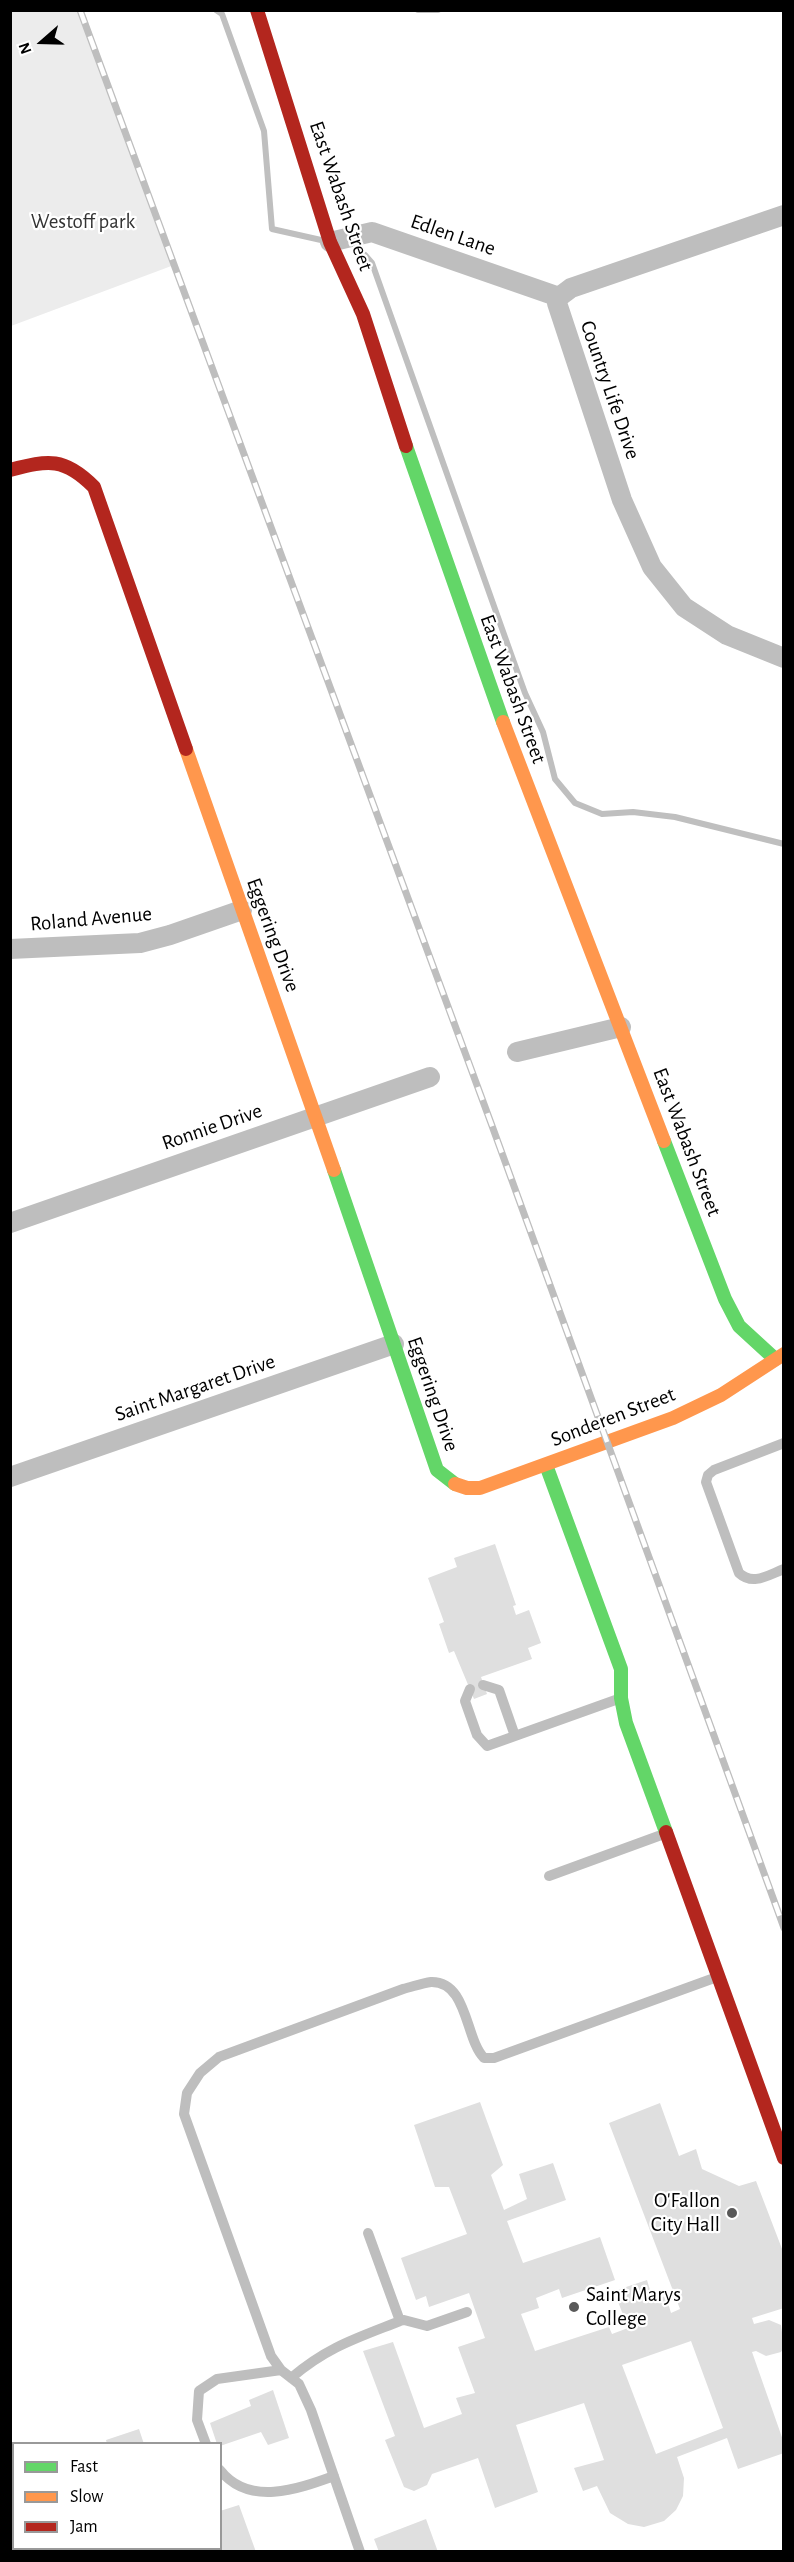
<!DOCTYPE html>
<style>
body{margin:0}
#map{position:relative;width:794px;height:2562px;overflow:hidden;background:#fff;font-family:"Alegreya Sans",sans-serif}
canvas{display:block}
.frame{position:absolute;inset:0;border:12px solid #000;pointer-events:none}
.legend{position:absolute;left:12px;top:2442px;width:210px;height:108px;box-sizing:border-box;background:#fff;border:2px solid #999;margin:0;padding:8px 10px;list-style:none;font-size:18px;color:#000}
.legend li{display:flex;align-items:center;gap:12px;height:30px}
.legend b{width:30px;border:2px solid #999}
.north{position:absolute;left:12px;top:12px;width:60px;height:60px;-webkit-text-stroke:4px #fff;paint-order:stroke;rotate:250deg;font-size:16px;font-weight:700;line-height:24px;text-align:center;color:#000}
.north::after{content:'';display:block;margin:auto;width:21px;height:27px;background:#000;clip-path:polygon(50% 0,100% 100%,50% 72%,0 100%)}
</style>
<div id="map">
<canvas width="794" height="2562"></canvas>
<div class="frame"></div>
<ul class="legend">
<li><b style="height:8px;background:#63d668"></b>Fast</li>
<li><b style="height:8px;background:#ff974d"></b>Slow</li>
<li><b style="height:8px;background:#b3261e"></b>Jam</li>
</ul>
<div class="north">N</div>
</div>
<script>
const ctx = document.querySelector('canvas').getContext('2d');
ctx.lineJoin = 'round';
function fill(path, color) { ctx.fillStyle = color; ctx.fill(path, 'evenodd'); }
function strokePath(path, color, width, dash) { ctx.strokeStyle = color; ctx.lineWidth = width; ctx.lineCap = dash ? 'butt' : 'round'; ctx.setLineDash(dash || []); ctx.stroke(path); }
function write(font, color, halo, rows, align = 'center') {
  ctx.font = font + ' "Alegreya Sans",sans-serif'; ctx.lineWidth = 4.5; ctx.setLineDash([]); ctx.textBaseline = 'middle'; ctx.strokeStyle = halo; ctx.fillStyle = color; for (const [text, x, y, turn = 0] of rows) {
    ctx.save(); ctx.translate(x, y); ctx.rotate((+turn || 0) * Math.PI / 180); ctx.textAlign = isNaN(turn) ? turn : align; if (halo) ctx.strokeText(text, 0, 0); ctx.fillText(text, 0, 0); ctx.restore();
  }
}
fill(new Path2D(`
 M 11,10 L 84,11 L 174,265 L 11,326 Z`), '#ececec');
strokePath(new Path2D(`
 M 216,10 L 222,14 L 264,131 L 272,229 L 321,240
 M 418,10 L 438,10
 M 365,255 L 372,263 L 511,654 L 525,693 L 543,732 L 555,779 L 575,803 L 602,814 L 633,812 L 675,817 L 784,844`), '#bfbfbf', 6);
fill(new Path2D(`
 M 495,1544 L 516,1605 L 513,1606 L 516,1615 L 529,1610 L 541,1643 L 528,1648 L 532,1659 L 481,1677 L 487,1694 L 474,1699 L 454,1651 L 449,1653 L 439,1624 L 444,1622 L 428,1578 L 457,1567 L 454,1558 Z
 M 480,2102 L 503,2165 L 491,2175 L 504,2210 L 527,2199 L 519,2174 L 553,2163 L 566,2200 L 507,2221 L 523,2263 L 600,2237 L 615,2280 L 562,2298 L 559,2289 L 536,2298 L 539,2308 L 521,2314 L 535,2351 L 609,2327 L 612,2334 L 628,2328 L 614,2291 L 647,2280 L 653,2300 L 666,2296 L 671,2313 L 680,2309 L 609,2123 L 660,2103 L 679,2156 L 696,2149 L 702,2169 L 739,2186 L 756,2181 L 784,2254 L 784,2308 L 752,2318 L 754,2324 L 769,2320 L 781,2325 L 784,2347 L 781,2352 L 766,2356 L 756,2351 L 752,2352 L 784,2443 L 784,2453 L 738,2469 L 727,2438 L 677,2457 L 684,2478 L 683,2496 L 676,2510 L 664,2521 L 644,2527 L 628,2524 L 610,2513 L 597,2486 L 583,2491 L 574,2468 L 604,2460 L 584,2403 L 516,2425 L 538,2492 L 495,2508 L 478,2458 L 432,2474 L 427,2485 L 414,2491 L 404,2487 L 385,2440 L 395,2436 L 363,2351 L 393,2342 L 424,2428 L 462,2414 L 456,2398 L 475,2393 L 458,2347 L 485,2338 L 469,2293 L 429,2307 L 426,2296 L 416,2300 L 401,2258 L 467,2234 L 449,2187 L 435,2187 L 414,2125 ZM 691,2341 L 723,2428 L 656,2454 L 622,2365 Z
 M 273,2390 L 289,2438 L 268,2445 L 261,2432 L 220,2446 L 220,2444 L 217,2444 L 210,2423 L 251,2406 L 249,2400 Z
 M 139,2429 L 144,2444 L 107,2444 L 106,2440 Z
 M 239,2505 L 256,2552 L 201,2552 L 200,2548 L 220,2548 L 220,2511 Z
 M 426,2519 L 438,2552 L 379,2552 L 374,2539 Z`), '#dfdfdf');
strokePath(new Path2D(`
 M 784,1443 L 714,1470 L 708,1475 L 706,1482 L 739,1573 C 753,1586 768,1575 784,1569
 M 483,1685 L 499,1690 L 515,1736
 M 470,1689 L 465,1701 L 477,1735 L 487,1746 L 621,1698
 M 549,1876 L 664,1834
 M 368,2233 L 400,2321
 M 291,2378 C 327,2347 357,2338 400,2321 L 404,2320 L 427,2326 L 467,2312
 M 206,2444 L 197,2420 L 199,2391 L 217,2379 L 281,2370
 M 220,2470 C 249,2507 298,2489 334,2476
 M 360,2552 L 311,2410 L 299,2384 L 281,2370 L 271,2356 L 184,2114 L 187,2093 L 200,2073 L 219,2057 L 403,1989 C 412,1987 422,1983 431,1982 C 468,1981 465,2039 484,2058 L 494,2058 L 717,1977`), '#bebebe', 10);
strokePath(new Path2D(`
 M 784,215 L 571,288 L 559,297 L 557,303 L 622,500 L 652,567 L 684,607 L 727,635 L 784,658
 M 330,242 L 372,232 L 559,297
 M 10,949 L 140,943 L 170,935 L 242,910
 M 517,1052 L 621,1027
 M 10,1223 L 430,1077
 M 10,1477 L 394,1344`), '#bebebe', 20);
strokePath(new Path2D(`
 M 406,446 L 503,722
 M 664,1141 L 725,1299 L 739,1326 L 775,1359
 M 334,1170 L 437,1470 L 455,1484
 M 546,1465 L 621,1669 L 621,1698 L 626,1723 L 666,1832`), '#63d668', 14);
strokePath(new Path2D(`
 M 503,722 L 664,1141
 M 186,749 L 334,1170
 M 455,1484 L 467,1488 L 480,1488 L 673,1418 L 721,1395 L 784,1354`), '#ff974d', 14);
strokePath(new Path2D(`
 M 257,10 L 330,242 L 363,314 L 406,446
 M 10,470 C 49,460 64,457 94,487 L 186,749
 M 666,1832 L 784,2158`), '#b3261e', 14);
const rail = new Path2D(`
 M 80,10 L 491,1123 L 784,1928`);
strokePath(rail, '#bebebe', 7);
strokePath(rail, '#fff', 4.5, [14]);
for (const [x, y, r, color] of [
 [732,2213,6,"#595959"],
 [574,2307,6,"#595959"]
]) { const dot = new Path2D(); dot.arc(x, y, r, 0, 2 * Math.PI); ctx.fillStyle = color; ctx.fill(dot); strokePath(dot, '#fff', 2); }
write('21px', '#000', '#fff', [
 ["East Wabash Street",341,196,71],
 ["Edlen Lane",453,235,19],
 ["Country Life Drive",610,390,71],
 ["East Wabash Street",513,689,70],
 ["Roland Avenue",91,919,-5],
 ["Eggering Drive",273,935,70],
 ["Ronnie Drive",212,1127,-19],
 ["East Wabash Street",687,1142,69],
 ["Saint Margaret Drive",195,1388,-19],
 ["Eggering Drive",433,1394,71],
 ["Sonderen Street",613,1417,-21]
]);
write('21px', '#333', '#fff', [
 ["Westoff park",83,222]
]);
write('21px', '#000', '#fff', [
 ["O'Fallon",720,2201],
 ["City Hall",720,2225],
 ["Saint Marys",586,2295,"left"],
 ["College",586,2319,"left"]
], 'right');
</script>
